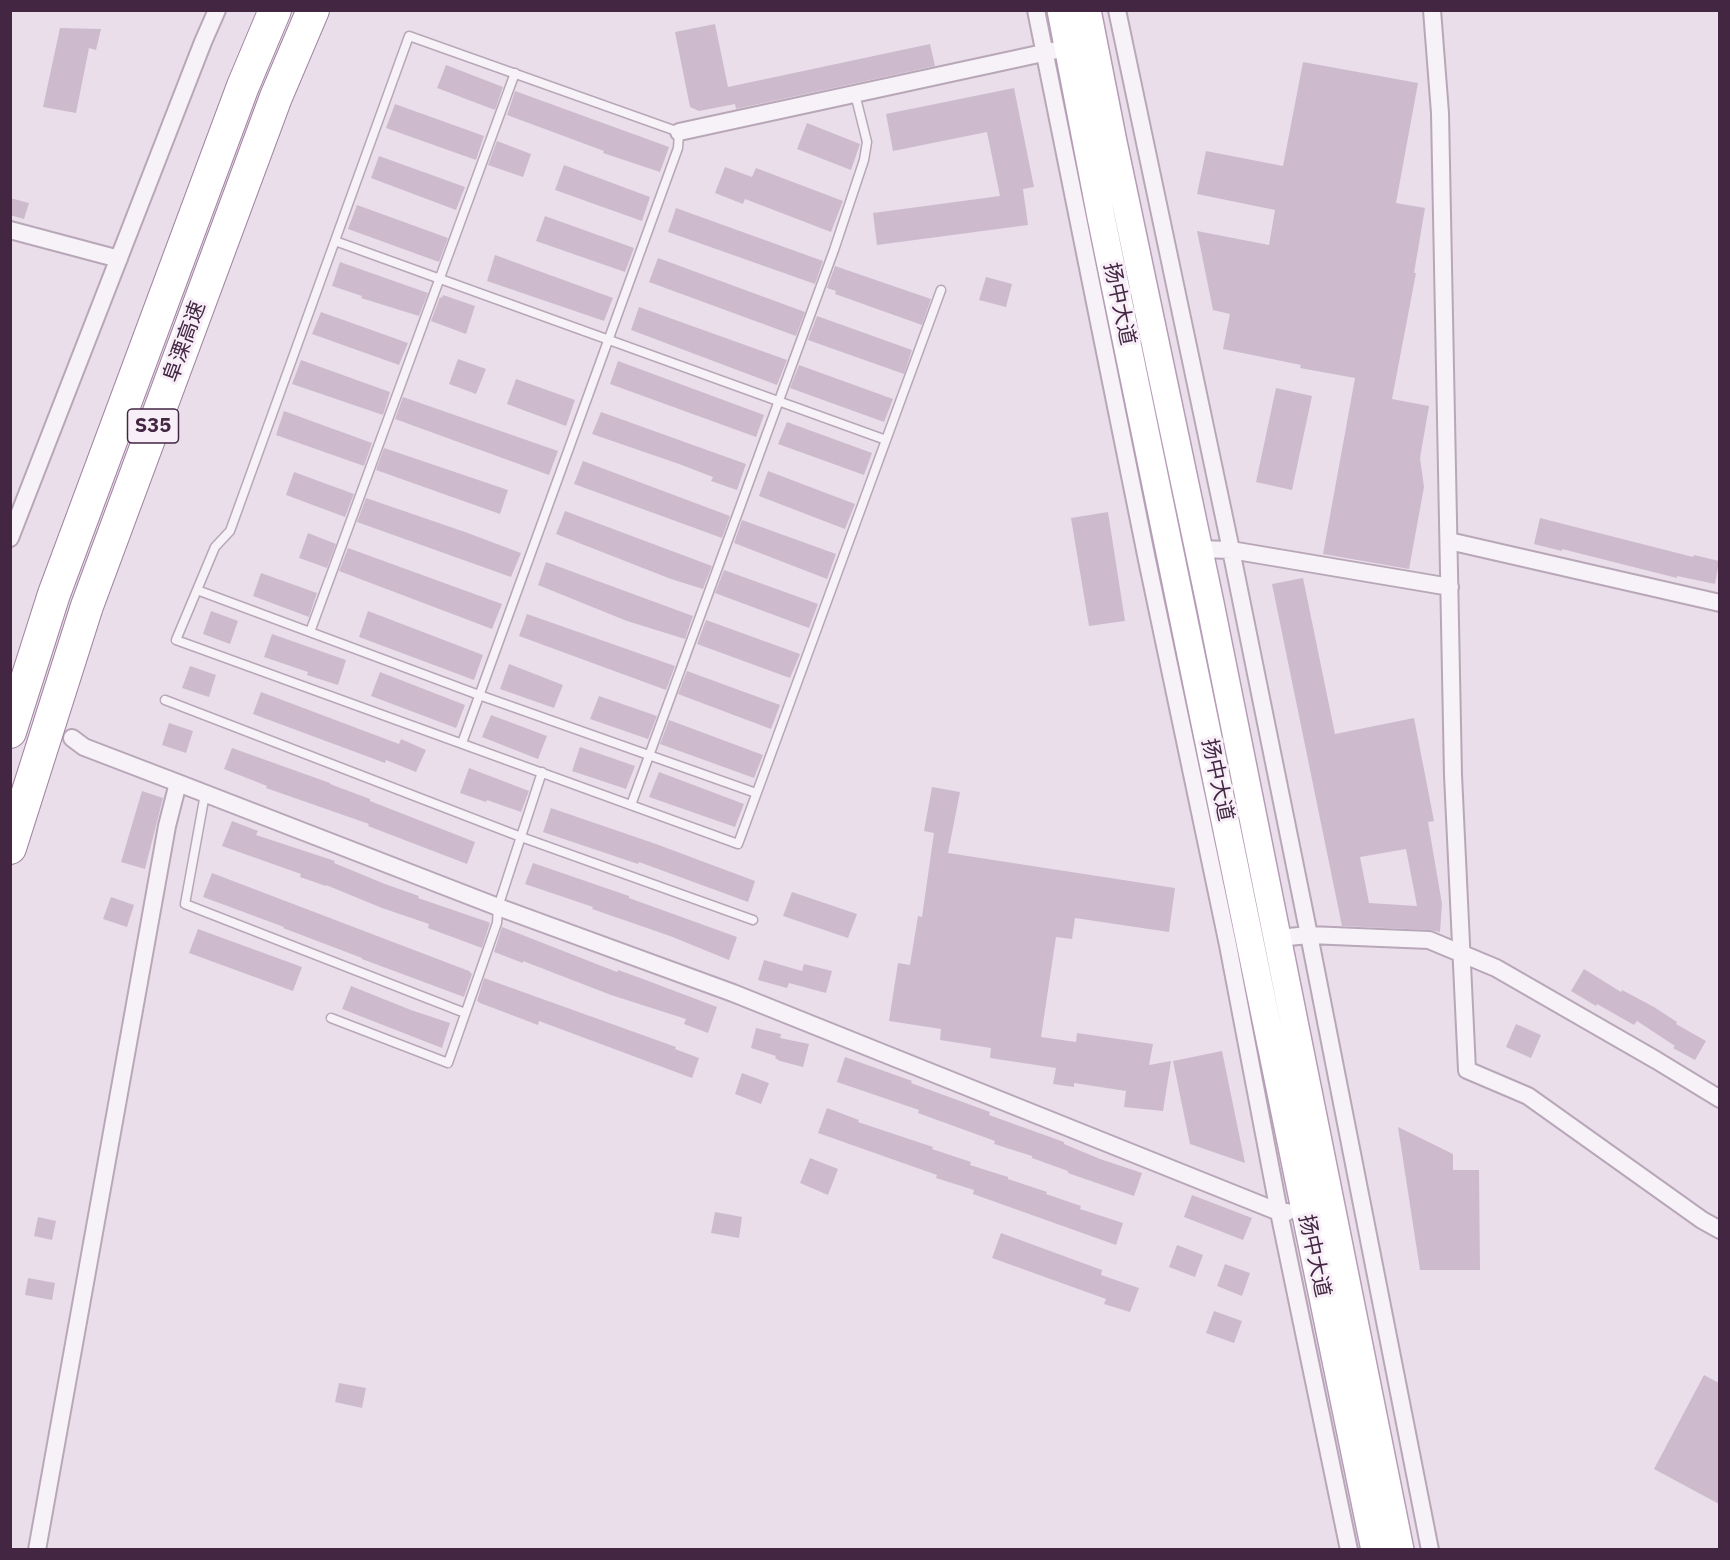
<!DOCTYPE html>
<meta charset="utf-8">
<style>
body{margin:0}
#map{position:relative;width:1730px;height:1560px;overflow:hidden;background:#eadeea;font-family:"IBM Plex Sans",sans-serif}
canvas{display:block}
.frame{position:absolute;inset:0;border:12px solid #422642;pointer-events:none}
</style>
<div id="map">
<canvas width="1730" height="1560"></canvas>
<div class="frame"></div>
</div>
<script>
const ctx = document.querySelector('canvas').getContext('2d');
ctx.lineJoin = 'round';
function fill(path, color) { ctx.fillStyle = color; ctx.fill(path, 'evenodd'); }
function strokePath(path, color, width, dash) { ctx.strokeStyle = color; ctx.lineWidth = width; ctx.lineCap = dash ? 'butt' : 'round'; ctx.setLineDash(dash || []); ctx.stroke(path); }
function write(font, color, halo, rows, align = 'center') {
  ctx.font = font + ' "IBM Plex Sans","Noto Sans SC",sans-serif'; ctx.lineWidth = 6; ctx.setLineDash([]); ctx.textBaseline = 'middle'; ctx.strokeStyle = halo; ctx.fillStyle = color; for (const [text, x, y, turn = 0] of rows) {
    ctx.save(); ctx.translate(x, y); ctx.rotate((+turn || 0) * Math.PI / 180); ctx.textAlign = isNaN(turn) ? turn : align; if (halo) ctx.strokeText(text, 0, 0); ctx.fillText(text, 0, 0); ctx.restore();
  }
}
fill(new Path2D(`
 M 715,24 L 728,87 L 930,44 L 935,66 L 736,109 L 735,104 L 699,111 L 690,107 L 675,32 Z
 M 60,28 L 101,29 L 96,50 L 89,48 L 76,113 L 43,107 Z
 M 1303,62 L 1418,83 L 1396,203 L 1425,208 L 1414,273 L 1416,273 L 1392,399 L 1429,406 L 1420,458 L 1424,487 L 1409,569 L 1323,554 L 1355,378 L 1300,368 L 1301,365 L 1223,349 L 1230,314 L 1213,310 L 1197,231 L 1269,245 L 1275,210 L 1197,194 L 1206,151 L 1283,166 Z
 M 446,65 L 503,87 L 495,110 L 437,88 Z
 M 1014,88 L 1034,187 L 1023,189 L 1028,225 L 877,245 L 873,213 L 1000,196 L 987,132 L 893,151 L 886,114 Z
 M 515,91 L 669,147 L 660,172 L 603,153 L 604,151 L 507,115 Z
 M 395,104 L 484,136 L 476,160 L 386,128 Z
 M 807,123 L 860,144 L 851,170 L 797,149 Z
 M 497,141 L 531,154 L 523,177 L 488,165 Z
 M 379,156 L 465,187 L 456,210 L 371,178 Z
 M 564,165 L 650,197 L 642,221 L 555,190 Z
 M 725,167 L 752,177 L 756,168 L 843,201 L 831,232 L 745,199 L 743,204 L 715,193 Z
 M 10,198 L 29,203 L 24,219 L 10,215 Z
 M 357,205 L 448,238 L 439,262 L 348,229 Z
 M 676,208 L 823,261 L 815,284 L 668,232 Z
 M 545,216 L 634,248 L 625,272 L 536,241 Z
 M 495,255 L 613,298 L 604,321 L 487,281 Z
 M 658,258 L 805,312 L 796,336 L 649,282 Z
 M 340,262 L 428,293 L 419,316 L 361,298 L 362,296 L 332,286 Z
 M 835,266 L 931,299 L 922,325 L 835,294 L 836,291 L 827,288 Z
 M 986,277 L 1012,284 L 1006,307 L 979,300 Z
 M 443,295 L 475,306 L 466,334 L 431,321 L 440,297 L 442,298 Z
 M 639,307 L 787,360 L 777,385 L 631,330 Z
 M 321,312 L 408,343 L 399,365 L 312,334 Z
 M 817,316 L 912,350 L 904,374 L 808,340 Z
 M 458,359 L 486,369 L 476,394 L 449,384 Z
 M 301,360 L 390,392 L 383,415 L 292,384 Z
 M 618,361 L 764,415 L 756,437 L 610,384 Z
 M 799,365 L 893,399 L 884,422 L 790,388 Z
 M 516,379 L 575,400 L 566,426 L 507,404 Z
 M 1276,388 L 1312,396 L 1292,490 L 1256,482 Z
 M 403,397 L 558,451 L 549,475 L 395,419 Z
 M 284,411 L 372,443 L 364,466 L 276,435 Z
 M 601,412 L 746,464 L 737,490 L 711,481 L 713,477 L 679,464 L 592,434 Z
 M 787,422 L 872,453 L 864,475 L 778,444 Z
 M 384,448 L 508,490 L 500,514 L 376,470 Z
 M 583,461 L 730,516 L 722,538 L 574,484 Z
 M 768,471 L 855,504 L 845,529 L 759,496 Z
 M 294,472 L 354,494 L 345,517 L 286,495 Z
 M 366,498 L 465,532 L 521,553 L 511,577 L 357,522 Z
 M 565,511 L 712,566 L 703,589 L 671,579 L 556,534 Z
 M 1108,512 L 1125,621 L 1089,626 L 1071,518 Z
 M 1540,518 L 1693,557 L 1694,555 L 1719,561 L 1715,584 L 1677,576 L 1677,578 L 1562,549 L 1562,551 L 1534,544 Z
 M 742,520 L 836,554 L 827,579 L 734,543 Z
 M 308,533 L 336,544 L 327,568 L 299,558 Z
 M 348,548 L 502,604 L 492,629 L 339,571 Z
 M 546,562 L 693,616 L 685,639 L 627,621 L 538,585 Z
 M 724,570 L 818,604 L 809,628 L 715,593 Z
 M 261,573 L 317,593 L 309,617 L 253,596 Z
 M 1303,578 L 1335,734 L 1414,718 L 1434,821 L 1428,822 L 1442,904 L 1440,932 L 1429,930 L 1342,926 L 1272,584 ZM 1406,849 L 1417,906 L 1369,903 L 1360,857 Z
 M 211,611 L 238,621 L 230,644 L 203,634 Z
 M 368,611 L 483,655 L 474,680 L 359,637 Z
 M 527,614 L 675,666 L 666,690 L 519,636 Z
 M 706,620 L 800,654 L 790,678 L 697,644 Z
 M 272,634 L 346,660 L 338,685 L 307,675 L 308,672 L 264,657 Z
 M 509,664 L 563,685 L 554,708 L 500,689 Z
 M 190,666 L 216,675 L 209,697 L 182,688 Z
 M 687,671 L 780,705 L 771,729 L 678,694 Z
 M 380,672 L 465,705 L 456,728 L 371,696 Z
 M 261,692 L 399,744 L 401,739 L 426,750 L 416,772 L 386,760 L 385,763 L 253,714 Z
 M 599,696 L 657,716 L 648,739 L 590,719 Z
 M 491,715 L 547,736 L 538,759 L 482,737 Z
 M 669,720 L 763,755 L 754,778 L 660,744 Z
 M 169,723 L 193,731 L 186,753 L 162,745 Z
 M 580,747 L 635,766 L 626,789 L 572,771 Z
 M 232,748 L 330,783 L 330,784 L 370,799 L 370,801 L 475,842 L 467,864 L 368,826 L 369,824 L 266,788 L 267,786 L 224,769 Z
 M 469,768 L 529,791 L 521,812 L 487,800 L 486,802 L 460,793 Z
 M 659,772 L 744,804 L 735,827 L 649,797 Z
 M 932,787 L 960,792 L 948,853 L 1175,888 L 1169,932 L 1075,918 L 1072,939 L 1056,937 L 1041,1037 L 1076,1042 L 1077,1033 L 1153,1044 L 1149,1065 L 1171,1061 L 1163,1111 L 1124,1107 L 1126,1091 L 1074,1083 L 1074,1087 L 1053,1084 L 1056,1068 L 990,1058 L 991,1048 L 940,1040 L 941,1029 L 889,1021 L 898,963 L 910,965 L 918,916 L 922,917 L 934,833 L 924,831 Z
 M 142,791 L 163,798 L 145,869 L 121,862 Z
 M 551,808 L 656,844 L 755,881 L 748,902 L 639,862 L 638,864 L 543,832 Z
 M 232,821 L 258,831 L 256,835 L 335,861 L 334,863 L 385,884 L 419,896 L 418,898 L 488,922 L 490,923 L 482,948 L 428,928 L 429,924 L 382,908 L 326,885 L 326,886 L 300,877 L 301,874 L 222,846 Z
 M 533,863 L 629,896 L 629,898 L 737,937 L 729,960 L 670,936 L 592,909 L 593,907 L 525,884 Z
 M 212,873 L 469,971 L 472,974 L 464,997 L 362,959 L 362,958 L 283,928 L 284,927 L 203,897 Z
 M 792,892 L 857,914 L 848,938 L 783,916 Z
 M 111,897 L 134,905 L 127,927 L 103,919 Z
 M 502,927 L 617,972 L 618,970 L 643,979 L 717,1007 L 708,1033 L 684,1024 L 686,1019 L 611,995 L 523,961 L 523,963 L 494,952 Z
 M 198,929 L 302,967 L 293,991 L 189,953 Z
 M 764,960 L 802,971 L 804,964 L 832,971 L 826,993 L 789,983 L 787,988 L 758,980 Z
 M 1584,969 L 1621,992 L 1622,990 L 1654,1007 L 1677,1022 L 1676,1024 L 1706,1041 L 1695,1060 L 1673,1048 L 1675,1046 L 1637,1021 L 1634,1025 L 1597,1004 L 1596,1006 L 1571,991 Z
 M 484,978 L 676,1047 L 675,1049 L 699,1058 L 692,1078 L 539,1021 L 538,1025 L 480,1003 L 477,1001 Z
 M 351,986 L 411,1010 L 450,1023 L 442,1048 L 342,1009 Z
 M 1516,1024 L 1541,1035 L 1531,1058 L 1506,1047 Z
 M 756,1028 L 781,1034 L 780,1038 L 809,1044 L 803,1067 L 780,1061 L 775,1058 L 776,1056 L 751,1048 Z
 M 1222,1051 L 1245,1163 L 1190,1144 L 1173,1061 Z
 M 845,1057 L 912,1081 L 911,1083 L 990,1112 L 989,1115 L 1064,1142 L 1064,1144 L 1100,1159 L 1142,1173 L 1134,1196 L 1068,1173 L 1068,1171 L 1032,1158 L 1032,1156 L 994,1144 L 995,1141 L 918,1113 L 919,1110 L 837,1082 Z
 M 742,1073 L 769,1083 L 761,1104 L 735,1094 Z
 M 827,1108 L 859,1120 L 858,1122 L 933,1147 L 932,1149 L 971,1162 L 970,1165 L 1008,1177 L 1008,1179 L 1047,1192 L 1046,1194 L 1081,1206 L 1080,1209 L 1123,1223 L 1116,1245 L 973,1194 L 974,1190 L 936,1178 L 937,1175 L 818,1133 Z
 M 1398,1127 L 1453,1154 L 1453,1170 L 1479,1170 L 1480,1270 L 1420,1270 Z
 M 810,1158 L 838,1169 L 828,1195 L 800,1183 Z
 M 1192,1195 L 1252,1218 L 1243,1240 L 1184,1217 Z
 M 715,1212 L 742,1217 L 739,1238 L 711,1233 Z
 M 38,1217 L 56,1221 L 52,1240 L 34,1236 Z
 M 1001,1233 L 1102,1270 L 1101,1275 L 1139,1288 L 1130,1312 L 1104,1304 L 1106,1299 L 992,1258 Z
 M 1177,1245 L 1203,1255 L 1195,1277 L 1169,1267 Z
 M 1225,1264 L 1250,1273 L 1242,1296 L 1217,1286 Z
 M 28,1278 L 55,1283 L 52,1300 L 25,1295 Z
 M 1214,1311 L 1242,1321 L 1234,1343 L 1206,1333 Z
 M 1704,1375 L 1719,1383 L 1719,1504 L 1654,1469 Z
 M 339,1383 L 366,1388 L 362,1408 L 335,1402 Z`), '#cdbbcd');
const service = new Path2D(`
 M 335,241 L 886,440
 M 197,590 L 479,695 L 756,793
 M 310,632 L 515,73
 M 165,700 L 521,837 L 753,920
 M 462,743 L 678,148 L 679,132 L 409,36 L 230,531 L 215,547 L 176,640 L 738,844 L 941,290
 M 205,794 L 185,904 L 465,1013
 M 631,805 L 834,250 L 864,160 L 867,142 L 855,94
 M 331,1018 L 448,1063 L 497,923 L 498,907 L 542,772`);
const minor = new Path2D(`
 M 1036,10 L 1147,560 L 1228,945 L 1279,1212 L 1349,1550
 M 1117,10 L 1231,550 L 1309,935 L 1430,1550
 M 1432,10 L 1440,113 L 1453,775 L 1467,1070 L 1528,1096 L 1702,1220 L 1720,1230
 M 679,132 L 1057,50
 M 10,230 L 119,259
 M 10,538 L 203,42 L 217,10
 M 1449,541 L 1720,603
 M 1198,549 L 1231,550 L 1450,587
 M 178,783 L 498,907 L 733,993 L 1279,1212 L 1287,1212
 M 1278,938 L 1309,935 L 1429,940 L 1496,968 L 1656,1060 L 1720,1099
 M 37,1550 L 167,826 L 178,783 L 84,747 L 72,738`);
const primary = new Path2D(`
 M 1061,10 L 1101,217 L 1375,1550
 M 1087,10 L 1113,142 L 1210,603 L 1400,1550`);
const motorway = new Path2D(`
 M 10,732 L 54,594 L 243,86 L 275,10
 M 10,848 L 87,606 L 276,97 L 313,10`);
strokePath(service, '#b8a7b8', 11);
strokePath(minor, '#b8a7b8', 20);
strokePath(primary, '#b69cb7', 30);
strokePath(motorway, '#a284a2', 34);
strokePath(service, '#f7f2f7', 8);
strokePath(minor, '#f7f2f7', 16);
strokePath(primary, '#fff', 27);
strokePath(motorway, '#fff', 32);
for (const [x, y, w] of [
 [153,426,51]
]) { const box = new Path2D(); box.roundRect(x - w / 2, y - 17, w, 34, 4.5); ctx.fillStyle = '#f7eef7'; ctx.fill(box); strokePath(box, '#422642', 1.5); }
write('bold 20px', '#422642', null, [
 ["S35",153,426]
]);
write('21px', '#422642', '#f7eef7', [
 ["扬中大道",1119,304,78],
 ["阜溧高速",185,342,-70],
 ["扬中大道",1217,780,78],
 ["扬中大道",1314,1256,78]
]);
</script>
